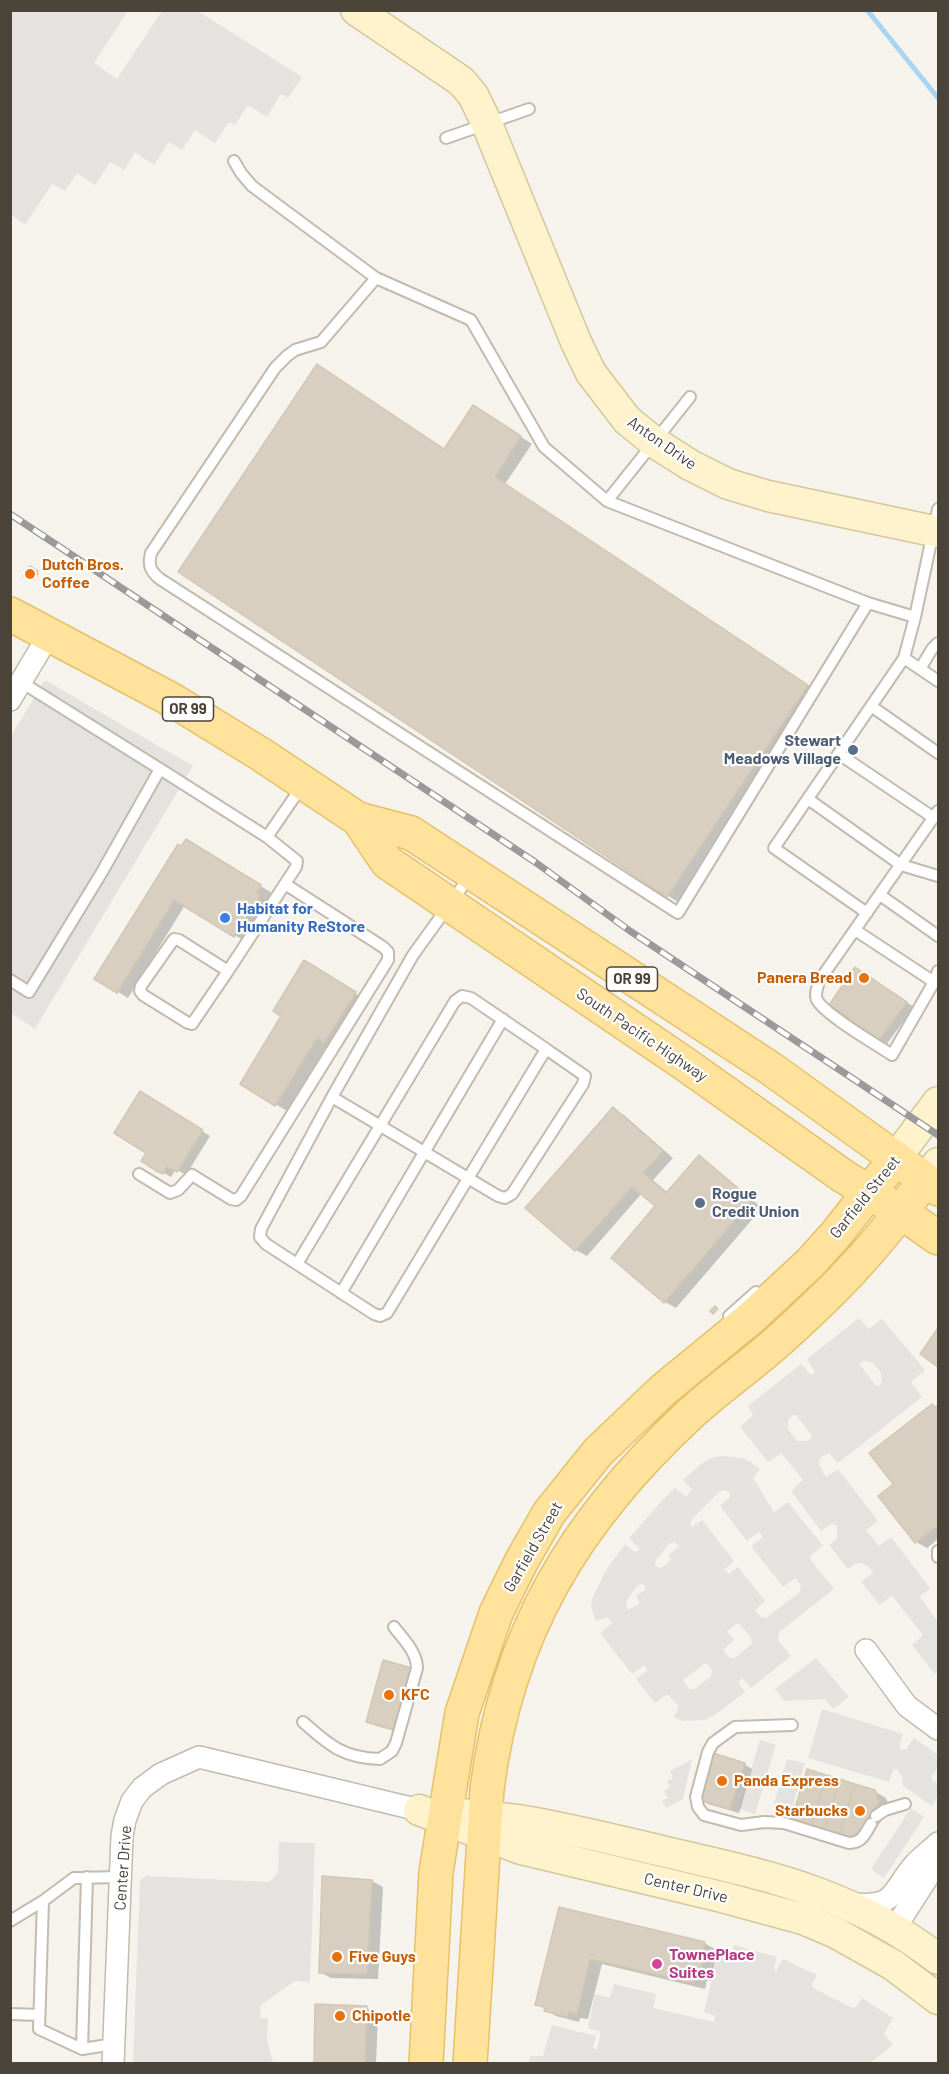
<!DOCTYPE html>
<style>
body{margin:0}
#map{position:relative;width:949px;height:2074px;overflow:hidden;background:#f6f3ec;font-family:Barlow,sans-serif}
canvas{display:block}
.frame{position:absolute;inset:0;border:12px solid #4b4439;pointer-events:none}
</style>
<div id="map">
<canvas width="949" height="2074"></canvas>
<div class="frame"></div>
</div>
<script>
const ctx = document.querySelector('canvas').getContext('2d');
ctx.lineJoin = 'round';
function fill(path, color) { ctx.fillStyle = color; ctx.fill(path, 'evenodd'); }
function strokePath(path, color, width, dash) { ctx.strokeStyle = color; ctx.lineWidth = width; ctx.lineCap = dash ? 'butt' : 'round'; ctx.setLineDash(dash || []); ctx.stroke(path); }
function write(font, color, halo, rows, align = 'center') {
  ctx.font = font + ' Barlow,sans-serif'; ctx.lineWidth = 4.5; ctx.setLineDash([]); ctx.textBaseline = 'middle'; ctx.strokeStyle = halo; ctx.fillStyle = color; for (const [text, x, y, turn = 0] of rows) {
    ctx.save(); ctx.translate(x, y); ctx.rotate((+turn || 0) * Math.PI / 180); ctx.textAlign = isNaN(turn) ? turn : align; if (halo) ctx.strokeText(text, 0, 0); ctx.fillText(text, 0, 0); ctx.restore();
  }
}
fill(new Path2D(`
 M 162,11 L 198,11 L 302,77 L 288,98 L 281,94 L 267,117 L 248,105 L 235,125 L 229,122 L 215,143 L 195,130 L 182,150 L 169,142 L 154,165 L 135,152 L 124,170 L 110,162 L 95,185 L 77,173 L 65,191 L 52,184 L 25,225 L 11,215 L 11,11 L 128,11 L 94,63 L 117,79 Z
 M 45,680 L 193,766 L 35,1029 L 11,1013 L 11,736 Z
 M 859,1318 L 869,1329 L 882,1319 L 925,1370 L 911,1382 L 922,1397 L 838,1463 L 829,1453 L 820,1458 L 819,1465 L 826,1477 L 838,1469 L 878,1521 L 866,1530 L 879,1546 L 891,1537 L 930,1588 L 920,1597 L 938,1622 L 938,1671 L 935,1674 L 912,1645 L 923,1635 L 893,1597 L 891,1596 L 880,1605 L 861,1582 L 873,1572 L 869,1567 L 861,1563 L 855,1564 L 848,1569 L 829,1545 L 837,1539 L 837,1525 L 831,1524 L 821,1531 L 791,1491 L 803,1480 L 781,1453 L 768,1462 L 740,1427 L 753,1415 L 748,1406 L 801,1364 L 811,1375 L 815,1372 L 807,1359 ZM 865,1361 L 873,1363 L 881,1373 L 882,1381 L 879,1386 L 876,1386 L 860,1365 L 860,1362 ZM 793,1415 L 796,1415 L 812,1436 L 808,1441 L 797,1441 L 788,1429 L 788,1421 Z
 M 721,1456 L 742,1458 L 751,1462 L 760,1469 L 753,1478 L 774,1512 L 788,1502 L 823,1546 L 811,1555 L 810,1559 L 834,1589 L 779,1632 L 778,1640 L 791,1656 L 751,1688 L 742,1678 L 738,1682 L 745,1692 L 715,1715 L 705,1720 L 684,1721 L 674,1717 L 679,1706 L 667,1694 L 655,1703 L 636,1679 L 647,1671 L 645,1665 L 632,1674 L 600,1633 L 612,1623 L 607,1617 L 596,1621 L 591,1608 L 592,1599 L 606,1570 L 625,1544 L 635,1552 L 640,1549 L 629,1538 L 659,1504 L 675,1488 L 686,1497 L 692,1489 L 683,1480 L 701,1464 L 711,1458 ZM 725,1490 L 730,1493 L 730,1497 L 720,1506 L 747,1541 L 758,1532 L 762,1535 L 763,1537 L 751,1546 L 783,1587 L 795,1578 L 801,1585 L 800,1592 L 766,1618 L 761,1617 L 755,1610 L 765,1601 L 738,1567 L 729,1574 L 724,1570 L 734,1561 L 702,1520 L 693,1527 L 690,1526 L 692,1519 L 720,1491 ZM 674,1542 L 679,1546 L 668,1556 L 671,1560 L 661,1568 L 658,1567 L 655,1564 L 657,1559 L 669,1544 ZM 642,1584 L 645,1586 L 646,1589 L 636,1596 L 640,1603 L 628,1610 L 626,1602 L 637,1586 ZM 738,1623 L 751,1637 L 752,1644 L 735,1658 L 730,1658 L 723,1650 L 734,1640 L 727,1631 ZM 704,1664 L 707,1664 L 712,1670 L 711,1676 L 695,1689 L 689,1689 L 683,1680 Z
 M 816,1658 L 849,1697 L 833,1709 L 825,1699 L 784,1701 L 775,1689 Z
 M 822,1709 L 903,1734 L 899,1747 L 901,1750 L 906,1749 L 914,1738 L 938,1755 L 938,1767 L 931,1778 L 938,1785 L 938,1796 L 932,1806 L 903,1786 L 903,1779 L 897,1769 L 893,1770 L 889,1782 L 808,1758 Z
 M 760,1740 L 776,1745 L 755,1814 L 739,1809 Z
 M 692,1759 L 683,1799 L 666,1808 L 662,1801 L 668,1798 L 664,1791 L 670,1787 L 667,1781 L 673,1778 L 670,1771 Z
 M 787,1759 L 805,1763 L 791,1812 L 773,1807 Z
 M 911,1808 L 924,1817 L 884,1878 L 871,1869 Z
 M 279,1842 L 315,1843 L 310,1982 L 295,1981 L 261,2005 L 260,2018 L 268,2018 L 267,2040 L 273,2063 L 133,2063 L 140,1880 L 146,1876 L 268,1882 L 274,1878 L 278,1872 Z
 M 734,1945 L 777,1957 L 774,1968 L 776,1971 L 783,1959 L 817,1975 L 812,1985 L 813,1988 L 853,2008 L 856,2007 L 862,1998 L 893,2018 L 884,2034 L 893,2045 L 870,2063 L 529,2063 L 530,2056 L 543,2056 L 552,2025 L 596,2036 L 593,2048 L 597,2049 L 601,2032 L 588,2028 L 595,1994 L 610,1998 L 614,1984 L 656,1994 L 653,2008 L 714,2022 L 715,2016 L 704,2012 L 718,1955 L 731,1959 Z`), '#e5e3e0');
fill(new Path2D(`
 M 485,413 L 532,444 L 505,484 L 818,692 L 678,902 L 667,895 L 445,450 Z
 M 30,568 L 39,573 L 35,580 L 25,576 Z
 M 186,841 L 272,893 L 267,900 L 270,902 L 246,942 L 185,905 L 128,998 L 97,979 Z
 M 304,962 L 366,1000 L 336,1048 L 328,1044 L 287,1111 L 242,1084 L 283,1016 Z
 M 863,974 L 914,1007 L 886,1045 L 878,1040 Z
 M 140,1093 L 210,1136 L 186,1175 L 176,1169 L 171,1177 L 143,1161 L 148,1152 Z
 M 613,1109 L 624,1115 L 673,1158 L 653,1180 L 668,1193 L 699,1157 L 710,1164 L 762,1208 L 676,1308 L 665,1302 L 657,1206 L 642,1193 L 587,1256 L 576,1250 L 528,1207 Z
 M 938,1407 L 938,1539 L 927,1548 L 916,1542 L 895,1484 Z
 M 384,1662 L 403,1733 L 376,1726 L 368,1721 Z
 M 744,1764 L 752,1769 L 739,1813 L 708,1804 L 700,1799 Z
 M 874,1791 L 886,1798 L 890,1808 L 865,1845 L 804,1827 Z
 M 372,1881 L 383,1887 L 378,1979 L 331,1978 L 320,1972 Z
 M 560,1909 L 704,1943 L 715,1949 L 714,1957 L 716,1958 L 711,1981 L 707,1980 L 705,1989 L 602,1964 L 588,2019 L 580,2018 L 579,2022 L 556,2016 L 537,2004 Z
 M 367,2008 L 378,2014 L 376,2064 L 315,2064 Z`), '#0003');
strokePath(new Path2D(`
 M 867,10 L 938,98`), '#a9d4f2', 5);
const building = new Path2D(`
 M 317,364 L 444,449 L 473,405 L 521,436 L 495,477 L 808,685 L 667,897 L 178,572 Z
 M 30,566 L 38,571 L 32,579 L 28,580 L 23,576 Z
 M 186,839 L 261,885 L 257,893 L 260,895 L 234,937 L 174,900 L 117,993 L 94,979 L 178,844 L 181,846 Z
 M 304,960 L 356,992 L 324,1043 L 317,1038 L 275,1106 L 240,1084 L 281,1016 L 273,1011 Z
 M 855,967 L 907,1002 L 878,1041 L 846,1020 L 848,1017 L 829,1005 Z
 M 140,1091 L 203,1130 L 177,1172 L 167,1166 L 163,1174 L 156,1171 L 141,1161 L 146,1153 L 114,1133 Z
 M 613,1107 L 663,1151 L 643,1173 L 666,1193 L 699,1155 L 752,1200 L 664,1303 L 611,1258 L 655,1206 L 632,1187 L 575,1251 L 525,1208 Z
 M 715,1306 L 718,1309 L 713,1314 L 710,1311 Z
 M 938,1328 L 938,1367 L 920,1354 Z
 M 932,1404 L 935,1407 L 938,1405 L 938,1525 L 915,1543 L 878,1496 L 893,1484 L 869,1453 Z
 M 383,1660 L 412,1668 L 395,1730 L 366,1722 Z
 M 713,1753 L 745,1763 L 730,1809 L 699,1800 Z
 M 807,1769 L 826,1775 L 811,1827 L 791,1821 Z
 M 826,1775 L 840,1779 L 824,1831 L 811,1827 Z
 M 840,1779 L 855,1784 L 839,1836 L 824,1831 Z
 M 855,1784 L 875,1790 L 879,1802 L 854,1840 L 839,1836 Z
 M 322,1876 L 372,1880 L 367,1974 L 319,1973 Z
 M 559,1907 L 705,1942 L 703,1950 L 706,1950 L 700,1975 L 696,1974 L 694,1983 L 590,1959 L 577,2014 L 569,2012 L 568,2017 L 544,2011 L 545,2007 L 535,2005 Z
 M 315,2004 L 367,2006 L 365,2064 L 314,2064 Z`);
fill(building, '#d8cfc1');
strokePath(building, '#d3c7b4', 1.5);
const lane = new Path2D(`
 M 446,138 L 529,109
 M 234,161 L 241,173 L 252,186 L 376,278 L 471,320 L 544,447 L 607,501
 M 376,278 L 321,342 L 295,350 L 287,356 L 275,368 L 151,553 C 148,565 150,571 160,579 L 678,913 L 868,603 L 607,501 L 690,397
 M 868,603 L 915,617
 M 904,658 L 938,681
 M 920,669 L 932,649 L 938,643
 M 871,706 L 938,753
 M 839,754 L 934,818
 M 160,769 L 267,837 L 297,861 L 296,867 L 228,971 L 179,940 L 174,939 L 141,986 L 140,991 L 143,995 L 188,1023 L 192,1024 L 228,971
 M 808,799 L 901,865 L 938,876
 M 938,811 L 819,981 C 818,987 814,994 817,1000 C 825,1015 876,1044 892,1055 L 934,982 L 938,971
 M 267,837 L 302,786
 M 880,895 L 938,936
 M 867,913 L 774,848 L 904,658 L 915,617 L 938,509
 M 855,930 L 934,982
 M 10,980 L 29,992 L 102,872 L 160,769 L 21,682
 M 332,1097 L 498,1196 L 505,1198 L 512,1194 L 583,1084 L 585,1076 L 546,1049 L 387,1313 L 380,1316 L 374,1314 L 266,1244 L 260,1237 L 261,1229 L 332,1097 L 413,955 L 470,876
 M 139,1174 L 170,1193 L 178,1190 L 192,1175 L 231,1199 L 236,1200 L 241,1196 L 388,960 L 388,952 L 383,947 L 285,884
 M 297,1264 L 455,1001 L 462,996 L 471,998 L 546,1049
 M 341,1293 L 503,1019
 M 729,1316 L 756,1292
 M 938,1551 L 938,1557
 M 303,1722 C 329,1745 343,1758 380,1759 L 392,1751 L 396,1743 L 417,1668 C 417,1652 403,1639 394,1627
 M 792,1725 L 735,1727 L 713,1743 L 708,1752 L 696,1797 L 698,1807 L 704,1815 L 741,1825 L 764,1822 L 784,1823 L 849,1843 C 862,1843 865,1834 871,1824
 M 876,1816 L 885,1810 L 905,1804
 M 10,1921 L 43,1901
 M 10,2014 L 39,2015
 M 114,2044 L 82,2049 L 39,2029 L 43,1901 L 74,1878 L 121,1877
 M 82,2049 L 87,1877`);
const street = new Path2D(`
 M 10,700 L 50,633
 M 866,1650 L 907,1706 L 938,1729
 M 853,1904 C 896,1907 890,1894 914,1865 C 921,1857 931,1850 938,1843
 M 895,1928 L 933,1869 L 938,1843
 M 113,2064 L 122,1836 L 125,1820 L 132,1801 L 142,1788 L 161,1774 L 199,1757 L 419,1810`);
const secondary = new Path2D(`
 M 356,10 L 461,81 L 473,95 L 487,124 L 576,342 L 591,373 L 627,420 L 654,442 L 690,465 L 728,484 L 768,496 L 938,532
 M 896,1158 L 938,1102
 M 925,1180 L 938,1163
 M 419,1810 L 521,1849 L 722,1897 L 803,1919 L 836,1933 L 893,1965 L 938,1999
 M 461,1814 C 482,1816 503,1818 524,1821 C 572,1829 619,1841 666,1852 C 769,1876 853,1893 938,1959`);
const primary = new Path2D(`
 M 10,614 L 174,701 L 262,755 L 358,819 L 411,833 L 770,1068 L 938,1189
 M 358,819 L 387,862 L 682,1062 L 843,1176 L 901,1212 L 938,1238
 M 426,2064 L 436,1872 L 462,1713 L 496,1613 L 521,1562 L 549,1513 L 598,1452 L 663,1390 L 752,1317 L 810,1263 L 837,1233 L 896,1158
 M 470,2064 L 487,1789 C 507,1633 575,1521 689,1415 C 719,1387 755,1363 786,1334 C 810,1312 835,1289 857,1264 C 882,1238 903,1209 925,1180`);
strokePath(lane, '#c2bbae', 14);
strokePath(street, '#c2bbae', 24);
strokePath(secondary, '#d6c79b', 33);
strokePath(primary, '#e6c16a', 36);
strokePath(lane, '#fff', 10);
strokePath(street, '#fff', 21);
strokePath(secondary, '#fff3cd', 30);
strokePath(primary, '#ffe39c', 33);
const rail = new Path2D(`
 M 10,514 L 535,862 L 630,931 L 938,1135`);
strokePath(rail, '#9a9a9a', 7);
strokePath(rail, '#fff', 4.5, [14]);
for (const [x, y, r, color] of [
 [30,574,6,"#e8710a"],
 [853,750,6,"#5c6f8a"],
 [225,918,6,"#3f7fe0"],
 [864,978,6,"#e8710a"],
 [700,1203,6,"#5c6f8a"],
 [389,1695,6,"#e8710a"],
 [722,1781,6,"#e8710a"],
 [860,1811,6,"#e8710a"],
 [337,1957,6,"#e8710a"],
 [657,1964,6,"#d1479c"],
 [340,2016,6,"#e8710a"]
]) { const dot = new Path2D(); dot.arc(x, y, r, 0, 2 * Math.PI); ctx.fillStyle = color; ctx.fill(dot); strokePath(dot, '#fff', 2); }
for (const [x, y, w] of [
 [188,709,51],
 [632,979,51]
]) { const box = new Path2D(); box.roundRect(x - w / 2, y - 12, w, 24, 4.5); ctx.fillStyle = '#fff'; ctx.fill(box); strokePath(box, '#4b4439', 1.5); }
write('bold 15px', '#4b4439', null, [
 ["OR 99",188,709],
 ["OR 99",632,979]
]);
write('16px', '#4b4439', '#fff', [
 ["Anton Drive",662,443,35],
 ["South Pacific Highway",642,1035,34],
 ["Garfield Street",865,1197,-51],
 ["Garfield Street",533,1547,-60],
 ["Center Drive",123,1868,-86],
 ["Center Drive",686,1888,13]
]);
write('bold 16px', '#c56008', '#fff', [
 ["Dutch Bros.",42,565],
 ["Coffee",42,583],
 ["Panera Bread",852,978,"right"],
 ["KFC",401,1695],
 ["Panda Express",734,1781],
 ["Starbucks",848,1811,"right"],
 ["Five Guys",349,1957],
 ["Chipotle",352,2016]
], 'left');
write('bold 16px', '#4e5e75', '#fff', [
 ["Stewart",841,741],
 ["Meadows Village",841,759],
 ["Rogue",712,1194,"left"],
 ["Credit Union",712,1212,"left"]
], 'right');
write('bold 16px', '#366cbe', '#fff', [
 ["Habitat for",237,909],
 ["Humanity ReStore",237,927]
], 'left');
write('bold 16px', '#b23c85', '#fff', [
 ["TownePlace",669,1955],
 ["Suites",669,1973]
], 'left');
</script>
